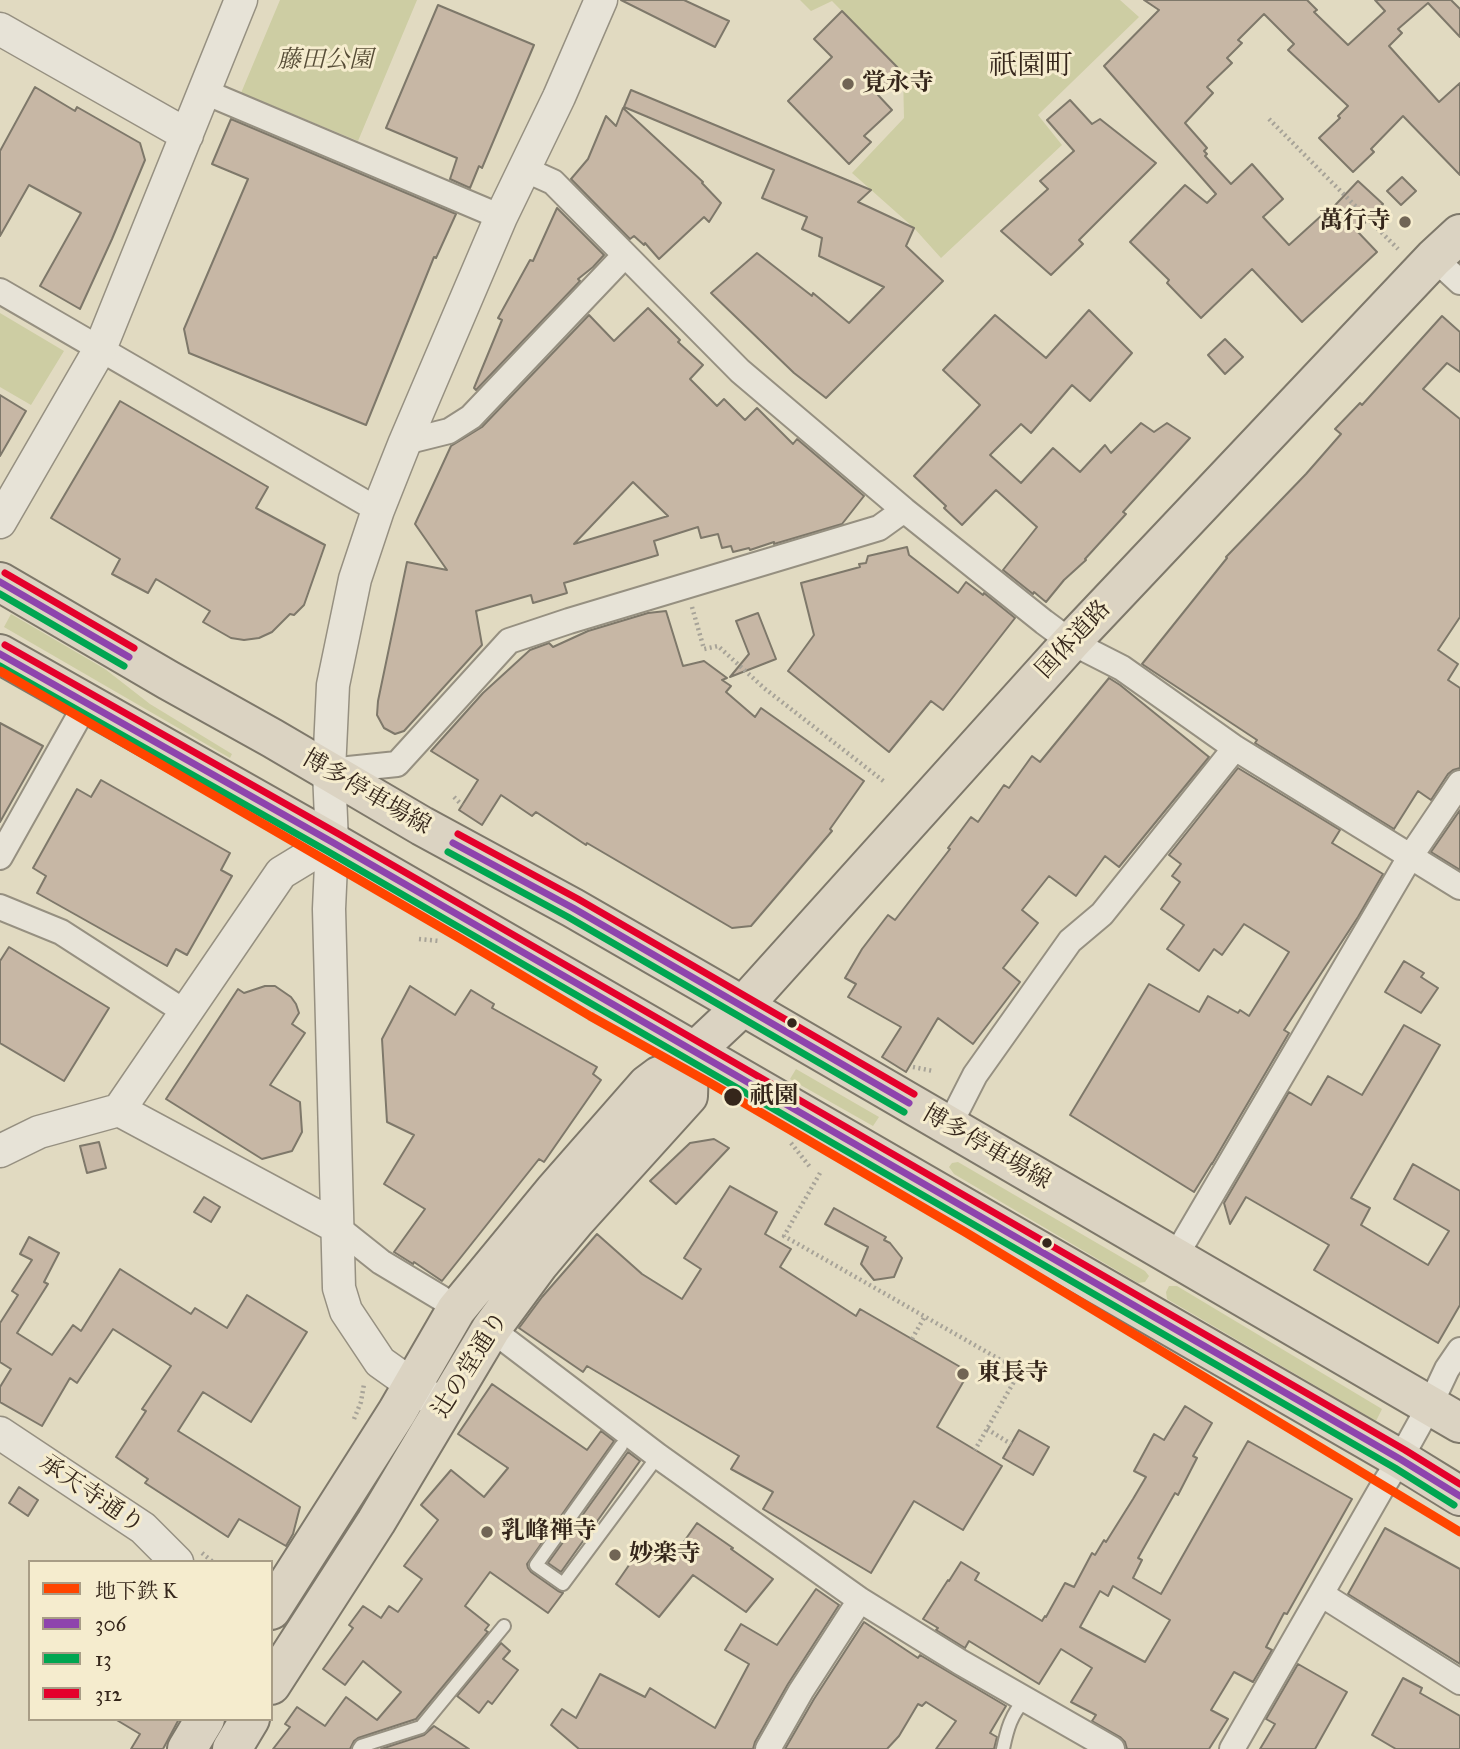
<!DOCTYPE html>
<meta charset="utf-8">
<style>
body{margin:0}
#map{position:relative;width:1460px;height:1749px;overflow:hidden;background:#e1dac1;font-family:"IM FELL Great Primer","Noto Serif JP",serif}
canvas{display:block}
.legend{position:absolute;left:28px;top:1560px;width:245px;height:161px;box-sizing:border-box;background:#f5ecce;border:2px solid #a89d86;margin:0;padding:9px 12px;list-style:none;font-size:21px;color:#35261b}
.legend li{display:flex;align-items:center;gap:14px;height:35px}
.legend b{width:35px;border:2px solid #a89d86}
</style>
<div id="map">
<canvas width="1460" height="1749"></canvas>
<ul class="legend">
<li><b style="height:9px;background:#ff4500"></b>地下鉄 K</li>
<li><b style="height:9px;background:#8e44ad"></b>306</li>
<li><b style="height:9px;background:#00a651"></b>13</li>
<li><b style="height:9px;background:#e4002b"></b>312</li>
</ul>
</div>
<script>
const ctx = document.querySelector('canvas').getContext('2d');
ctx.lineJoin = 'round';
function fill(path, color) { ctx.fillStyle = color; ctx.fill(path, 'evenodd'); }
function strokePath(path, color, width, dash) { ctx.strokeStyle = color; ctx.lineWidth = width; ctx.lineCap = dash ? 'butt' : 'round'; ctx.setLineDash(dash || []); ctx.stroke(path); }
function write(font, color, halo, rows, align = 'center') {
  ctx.font = font + ' "IM FELL Great Primer","Noto Serif JP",serif'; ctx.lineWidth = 6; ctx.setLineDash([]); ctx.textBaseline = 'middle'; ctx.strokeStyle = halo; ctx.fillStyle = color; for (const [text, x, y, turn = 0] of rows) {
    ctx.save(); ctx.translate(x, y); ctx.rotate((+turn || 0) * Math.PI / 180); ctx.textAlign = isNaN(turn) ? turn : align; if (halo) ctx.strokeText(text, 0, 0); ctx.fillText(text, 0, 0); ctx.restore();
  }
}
fill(new Path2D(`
 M 280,0 L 417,0 L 358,141 L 241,93 Z
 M 800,0 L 1120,0 L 1139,17 L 1038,115 L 1062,145 L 941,258 L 914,228 L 852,173 L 904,118 L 903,73 L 832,1 L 811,11 Z
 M 0,313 L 64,351 L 31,405 L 0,387 Z
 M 11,614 L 105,669 L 150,704 L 232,754 L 230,758 L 4,627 Z
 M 796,1069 L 879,1117 L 873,1126 L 790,1079 Z
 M 958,1162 L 1145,1271 L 1149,1276 L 1145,1282 L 1138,1283 L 954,1174 L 949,1167 L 952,1163 Z
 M 1169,1286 L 1177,1286 L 1382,1409 L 1376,1421 L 1167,1299 L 1166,1292 Z`), '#cdcda3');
const building = new Path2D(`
 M 621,0 L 684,0 L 729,21 L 715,47 Z
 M 1144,0 L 1307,0 L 1317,10 L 1314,12 L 1348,45 L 1385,11 L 1375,0 L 1451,0 L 1460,9 L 1460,37 L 1428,3 L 1398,29 L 1402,33 L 1389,46 L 1439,102 L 1460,83 L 1460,175 L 1403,116 L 1371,149 L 1374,152 L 1353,172 L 1319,138 L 1340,118 L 1338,116 L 1348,106 L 1288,50 L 1294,44 L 1264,14 L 1238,40 L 1242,43 L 1227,58 L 1232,63 L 1207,87 L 1213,93 L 1185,123 L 1207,148 L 1204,151 L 1207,154 L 1205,156 L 1231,184 L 1252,164 L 1283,199 L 1263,217 L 1289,245 L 1321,216 L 1323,218 L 1358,181 L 1383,204 L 1357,231 L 1377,252 L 1302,322 L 1252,269 L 1201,318 L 1167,283 L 1169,280 L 1130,242 L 1185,185 L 1207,203 L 1216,194 L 1104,66 L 1159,10 Z
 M 438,5 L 534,45 L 482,168 L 479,166 L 470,188 L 450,179 L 457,158 L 386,128 Z
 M 842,11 L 903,73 L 878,95 L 892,110 L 864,136 L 871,142 L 849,164 L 788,101 L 832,57 L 814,39 Z
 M 35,87 L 75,111 L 77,107 L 140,143 L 145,160 L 112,239 L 80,309 L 40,286 L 81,213 L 29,185 L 0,236 L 0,151 Z
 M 631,90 L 871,190 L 858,202 L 914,228 L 906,246 L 943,281 L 826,398 L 794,373 L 711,293 L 757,253 L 812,296 L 813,293 L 849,323 L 884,287 L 819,256 L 822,238 L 802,229 L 807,217 L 762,198 L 774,170 L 624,107 Z
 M 1070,100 L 1092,124 L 1100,119 L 1156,163 L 1079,240 L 1083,244 L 1051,275 L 1001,231 L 1048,189 L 1040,181 L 1074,151 L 1047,120 Z
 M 623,108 L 703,182 L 702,183 L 721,203 L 709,222 L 704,217 L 659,259 L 645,243 L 644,245 L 634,236 L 630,239 L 571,179 L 588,159 L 606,116 L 616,126 Z
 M 231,119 L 456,214 L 436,258 L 434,257 L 366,425 L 189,353 L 184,329 L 248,179 L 212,164 Z
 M 1402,177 L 1416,191 L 1401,205 L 1387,191 Z
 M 557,208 L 604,255 L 593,267 L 578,279 L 580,281 L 476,390 L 474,388 L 502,320 L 498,318 L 530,260 L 533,261 Z
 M 648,308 L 680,340 L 678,342 L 703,365 L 690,379 L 717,406 L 724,399 L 745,420 L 757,408 L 793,444 L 797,439 L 864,496 L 842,524 L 774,544 L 774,542 L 750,550 L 749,548 L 733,552 L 731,546 L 722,548 L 718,534 L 701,538 L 698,527 L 654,541 L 658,555 L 564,583 L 567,593 L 533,603 L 531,595 L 476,611 L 482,645 L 404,731 L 395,734 L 384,728 L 377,715 L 378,701 L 407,562 L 447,570 L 415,524 L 451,446 L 482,427 L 589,315 L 614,341 ZM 633,482 L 668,516 L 574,544 Z
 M 1089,310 L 1132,353 L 1090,401 L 1072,385 L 1031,433 L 1021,424 L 990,455 L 1021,483 L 1053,448 L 1080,472 L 1105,445 L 1111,453 L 1141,423 L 1154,432 L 1167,423 L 1190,438 L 1123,512 L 1126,514 L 1085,559 L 1086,560 L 1064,580 L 1046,602 L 1034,592 L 1033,594 L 1003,570 L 1037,527 L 996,490 L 962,525 L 944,508 L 946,506 L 914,476 L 980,405 L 943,370 L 995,315 L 1046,358 Z
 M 1442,316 L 1460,332 L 1460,372 L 1447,363 L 1423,389 L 1460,419 L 1460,617 L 1438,650 L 1458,664 L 1448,680 L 1460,688 L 1460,768 L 1453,770 L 1448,774 L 1431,800 L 1418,791 L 1394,829 L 1255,743 L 1257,740 L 1142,664 L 1227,558 L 1226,557 L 1306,474 L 1341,434 L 1335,429 L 1360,403 L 1362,405 Z
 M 1225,339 L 1243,357 L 1225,374 L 1208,355 Z
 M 0,395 L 26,411 L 0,456 Z
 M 120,401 L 268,487 L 256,508 L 325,545 L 304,605 L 294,615 L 290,614 L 272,632 L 259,638 L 244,640 L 231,638 L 203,622 L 210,611 L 156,579 L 148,593 L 112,574 L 120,559 L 51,518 Z
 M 907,547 L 909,555 L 958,593 L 966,582 L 983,595 L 984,593 L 1015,618 L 943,710 L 931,701 L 889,752 L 788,671 L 814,635 L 801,583 L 860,567 L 859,564 L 866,563 L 868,556 Z
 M 666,611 L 683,666 L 704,661 L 727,678 L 722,680 L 731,686 L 726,692 L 755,717 L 761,708 L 864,781 L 830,829 L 832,831 L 751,926 L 732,928 L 587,843 L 586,845 L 536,812 L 532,816 L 501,795 L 482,825 L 459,810 L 478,780 L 431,751 L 483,693 L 530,650 L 549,643 L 553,647 L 588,631 L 648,613 Z
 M 758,613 L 776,659 L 730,677 L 749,654 L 736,621 Z
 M 1109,678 L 1120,685 L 1209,757 L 1119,867 L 1105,856 L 1076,896 L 1049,876 L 1022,910 L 1038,923 L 1003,968 L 1020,982 L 973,1044 L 938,1018 L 906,1072 L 882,1057 L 901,1027 L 848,997 L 856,984 L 845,978 L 862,949 L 888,915 L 895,920 L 950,849 L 948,848 L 971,817 L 978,822 L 1004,785 L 1009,788 L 1032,756 L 1040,762 Z
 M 0,723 L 43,746 L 0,822 Z
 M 1238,768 L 1340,830 L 1332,843 L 1383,874 L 1358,917 L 1284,1030 L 1289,1033 L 1212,1164 L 1212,1163 L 1194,1192 L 1070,1115 L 1149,984 L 1199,1012 L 1208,996 L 1238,1013 L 1240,1010 L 1249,1016 L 1289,952 L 1244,924 L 1222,955 L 1214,949 L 1199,971 L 1167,949 L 1184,925 L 1161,909 L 1180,882 L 1172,876 L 1181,864 L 1169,855 Z
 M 101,780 L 230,853 L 221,870 L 232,876 L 187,955 L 176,949 L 167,966 L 37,893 L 46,876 L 33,868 L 77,789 L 91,797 Z
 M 1460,810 L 1460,870 L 1431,852 Z
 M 9,947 L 109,1008 L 64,1081 L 0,1043 L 0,961 Z
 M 1404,961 L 1424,973 L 1421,977 L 1438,988 L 1421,1013 L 1385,992 Z
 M 265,986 L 275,986 L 291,997 L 296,1004 L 299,1013 L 292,1024 L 305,1033 L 270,1085 L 300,1102 L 302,1132 L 292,1151 L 262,1159 L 166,1099 L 238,989 L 244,993 Z
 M 410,986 L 455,1015 L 471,990 L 494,1004 L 492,1008 L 597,1067 L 593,1074 L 601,1080 L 544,1162 L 539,1159 L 442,1281 L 414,1262 L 413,1264 L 394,1252 L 425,1209 L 384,1184 L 414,1135 L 387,1122 L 382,1039 Z
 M 1404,1025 L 1440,1045 L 1351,1198 L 1370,1208 L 1361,1225 L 1428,1265 L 1449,1231 L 1394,1199 L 1413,1164 L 1460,1191 L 1460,1305 L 1438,1343 L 1314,1270 L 1329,1245 L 1246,1197 L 1230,1224 L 1224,1203 L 1289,1092 L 1311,1105 L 1328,1076 L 1362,1095 Z
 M 714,1139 L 729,1148 L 676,1204 L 650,1181 L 690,1143 Z
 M 99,1142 L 106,1168 L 87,1173 L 80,1146 Z
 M 730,1186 L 777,1212 L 765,1234 L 791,1249 L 780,1267 L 856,1316 L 860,1309 L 969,1372 L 937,1427 L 1002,1466 L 963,1530 L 914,1501 L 871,1573 L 763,1509 L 773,1492 L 731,1469 L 739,1456 L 587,1366 L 583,1372 L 519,1328 L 542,1297 L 597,1234 L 642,1274 L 682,1299 L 701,1269 L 684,1258 Z
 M 204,1197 L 220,1207 L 211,1222 L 194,1212 Z
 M 834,1208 L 886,1237 L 884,1240 L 890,1243 L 902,1258 L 894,1277 L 874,1280 L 861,1264 L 868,1247 L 825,1224 Z
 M 29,1237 L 59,1253 L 44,1282 L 48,1284 L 17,1333 L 52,1355 L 73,1325 L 81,1331 L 120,1269 L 191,1314 L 195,1308 L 227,1328 L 247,1295 L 307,1332 L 251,1422 L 203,1392 L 178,1431 L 300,1507 L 293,1534 L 286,1546 L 239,1519 L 228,1537 L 145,1483 L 148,1479 L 116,1457 L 146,1411 L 142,1409 L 171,1366 L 113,1329 L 77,1383 L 70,1378 L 42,1426 L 0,1402 L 0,1387 L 11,1369 L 0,1362 L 0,1323 L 18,1295 L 12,1291 L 32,1260 L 20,1254 Z
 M 492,1384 L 587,1450 L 601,1431 L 614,1441 L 527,1564 L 528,1568 L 531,1572 L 558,1591 L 563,1593 L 548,1613 L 490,1572 L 465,1606 L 489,1625 L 485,1630 L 488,1632 L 416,1719 L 358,1738 L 354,1741 L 350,1749 L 273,1749 L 290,1727 L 285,1724 L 297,1707 L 325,1726 L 346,1697 L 377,1720 L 401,1692 L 363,1661 L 345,1685 L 323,1669 L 353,1628 L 349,1625 L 363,1606 L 381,1618 L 389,1606 L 398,1612 L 422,1579 L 404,1566 L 438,1520 L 421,1505 L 451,1470 L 484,1497 L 508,1468 L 458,1434 Z
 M 1185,1406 L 1212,1423 L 1193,1456 L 1197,1458 L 1178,1495 L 1175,1493 L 1138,1558 L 1142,1560 L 1133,1578 L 1161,1594 L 1248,1441 L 1352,1499 L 1287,1614 L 1284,1613 L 1266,1647 L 1272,1650 L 1253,1682 L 1234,1672 L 1211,1710 L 1228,1719 L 1209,1749 L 1127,1749 L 1125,1742 L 1120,1737 L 1092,1721 L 1096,1715 L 1071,1702 L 1092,1668 L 1061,1649 L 1039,1684 L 969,1641 L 965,1648 L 936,1630 L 938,1628 L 923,1619 L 948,1580 L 949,1581 L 961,1562 L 979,1573 L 975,1580 L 1042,1621 L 1045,1616 L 1046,1617 L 1065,1583 L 1074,1587 L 1092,1553 L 1095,1555 L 1104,1540 L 1106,1542 L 1133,1499 L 1146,1477 L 1134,1471 L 1154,1434 L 1164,1440 ZM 1113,1586 L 1170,1620 L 1145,1662 L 1080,1627 L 1100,1591 L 1108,1596 Z
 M 1019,1430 L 1049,1447 L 1033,1475 L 1003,1458 Z
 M 628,1452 L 640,1461 L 561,1572 L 548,1563 Z
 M 19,1487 L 38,1500 L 28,1516 L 9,1503 Z
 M 697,1523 L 733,1548 L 731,1549 L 773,1579 L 746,1612 L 693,1575 L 659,1617 L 616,1584 L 645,1542 L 671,1560 Z
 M 1385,1528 L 1460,1569 L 1460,1664 L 1348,1594 Z
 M 816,1589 L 839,1605 L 788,1684 L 755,1742 L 753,1749 L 579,1749 L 551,1725 L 562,1709 L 576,1718 L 600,1674 L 645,1697 L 650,1688 L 715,1728 L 749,1664 L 725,1650 L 741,1624 L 777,1645 Z
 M 864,1622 L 918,1658 L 920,1655 L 1006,1706 L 990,1733 L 997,1737 L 994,1749 L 936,1749 L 956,1721 L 926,1702 L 922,1706 L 918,1704 L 899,1736 L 887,1749 L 785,1749 L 814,1699 Z
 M 501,1643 L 510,1651 L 503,1659 L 518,1670 L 492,1704 L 488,1701 L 479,1713 L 457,1696 Z
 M 1298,1664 L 1347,1692 L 1315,1749 L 1260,1749 L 1275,1724 L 1266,1719 Z
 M 1403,1678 L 1422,1688 L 1420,1693 L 1460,1716 L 1460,1749 L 1396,1749 L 1372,1735 Z
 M 115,1719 L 179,1719 L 163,1749 L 131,1749 L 140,1734 Z
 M 434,1726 L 469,1749 L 381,1749 L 424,1735 Z`);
fill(building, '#c7b7a5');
strokePath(building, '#7e786a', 2);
const service = new Path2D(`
 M 621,1446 L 536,1565 L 563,1584 L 658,1456
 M 359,1749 L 361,1746 L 421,1727 L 504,1626
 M 1003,1749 C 1007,1730 1011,1714 1025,1700`);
const minor = new Path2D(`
 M 205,92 L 501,217
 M 524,169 L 553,182 L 740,371 L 904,510 L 1044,622 L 1071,642 L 1122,668 L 1235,748 L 1460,887
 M 1434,258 L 1460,282
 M 0,291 L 378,510
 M 405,442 L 449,431 L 471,417 L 625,255
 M 329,771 L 397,764 L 509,641 L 569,621 L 879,528 L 904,510
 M 0,857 L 87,702
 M 0,907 L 61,932 L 185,1012
 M 949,1126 L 975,1075 L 1070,941 L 1102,914 L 1235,748
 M 337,1227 L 381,1262 L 441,1298 L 456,1310
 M 1175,1257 L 1410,857 L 1460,783
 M 491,1329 L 658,1456 L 860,1600 L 960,1662 L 1112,1749
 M 1321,1594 L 1460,1682
 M 768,1749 L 801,1691 L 860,1600
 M 1232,1749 L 1380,1491 L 1400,1459 L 1430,1405 L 1447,1369 L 1460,1350`);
const tertiary = new Path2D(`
 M 0,29 L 187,135
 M 0,522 L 100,349 L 241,0
 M 119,1110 L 281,873 L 332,842
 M 0,1151 L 39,1132 L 119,1110 L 337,1227
 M 432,1399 L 380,1362 L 346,1311 L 339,1288 L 329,909 L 332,842 L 329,771 L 333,685 L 355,579 L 378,510 L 405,442 L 501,217 L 559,97 L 601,0
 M 0,1433 L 143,1528 L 177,1562`);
const primary = new Path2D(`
 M 0,582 L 168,680 L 272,738 L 422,826 L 573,908 L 743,1006 L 1460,1423
 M 0,654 L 332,842 L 1400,1459 L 1460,1496`);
const trunk = new Path2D(`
 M 271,1610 L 397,1412 L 456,1310 L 554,1191 L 647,1085 L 659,1076 L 689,1066
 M 271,1685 L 376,1522 L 491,1329 L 539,1264 L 575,1221 L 688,1096 L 689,1066 L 694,1052 L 743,1006 L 1071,642 L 1434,258 L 1460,234
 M 187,1749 L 205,1719
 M 232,1749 L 250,1719`);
strokePath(service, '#969081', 16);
strokePath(minor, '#969081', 28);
strokePath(tertiary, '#969081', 35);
strokePath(primary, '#7e786a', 42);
strokePath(trunk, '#7e786a', 42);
strokePath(new Path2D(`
 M 1269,119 L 1398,249
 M 692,607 L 704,649 L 718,646 L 764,688 L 886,783
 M 454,797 L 462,805
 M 419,939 L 439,941
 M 913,1067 L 933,1071
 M 791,1143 L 810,1167
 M 820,1173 L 784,1236 L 1020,1371 L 975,1450
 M 912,1339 L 925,1316
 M 354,1419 L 361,1402 L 364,1384
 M 987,1429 L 1011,1444
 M 202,1553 L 213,1562`), '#a7a398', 4.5, [2, 3.5]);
strokePath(service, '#e7e3d7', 12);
strokePath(minor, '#e7e3d7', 24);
strokePath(tertiary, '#e7e3d7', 32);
strokePath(primary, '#dbd3c2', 38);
strokePath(trunk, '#dbd3c2', 38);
strokePath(new Path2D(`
 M 0,582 L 129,657
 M 0,654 L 332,842 L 1400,1459 L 1460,1496
 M 453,843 L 573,908 L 909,1103`), '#8e44ad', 7);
strokePath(new Path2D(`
 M 0,594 L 124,666
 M 0,666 L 327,851 L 1395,1468 L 1454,1505
 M 448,852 L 568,917 L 904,1112`), '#00a651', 7);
strokePath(new Path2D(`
 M 5,573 L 134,648
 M 5,645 L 337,833 L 1405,1450 L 1460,1484
 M 458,834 L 578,899 L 914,1094`), '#e4002b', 7);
strokePath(new Path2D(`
 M 0,671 L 461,939 L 590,1016 L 710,1083 L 965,1232 L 1460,1532`), '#ff4500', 9);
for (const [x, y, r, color] of [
 [848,84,7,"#716555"],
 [1405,222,7,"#716555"],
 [792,1023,6,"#35261b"],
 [733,1097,10,"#35261b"],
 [1047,1243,6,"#35261b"],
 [963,1374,7,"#716555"],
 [487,1532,7,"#716555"],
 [615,1555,7,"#716555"]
]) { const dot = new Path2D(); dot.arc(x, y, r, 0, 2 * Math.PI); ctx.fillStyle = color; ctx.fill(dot); strokePath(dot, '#f5ecce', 2.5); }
write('italic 24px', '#574d37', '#f5ecce', [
 ["藤田公園",325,61]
]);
write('bold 24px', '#35261b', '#f5ecce', [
 ["覚永寺",862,84],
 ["萬行寺",1391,222,"right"],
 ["東長寺",977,1374],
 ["乳峰禅寺",501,1532],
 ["妙楽寺",629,1555]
], 'left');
write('24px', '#35261b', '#f5ecce', [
 ["国体道路",1074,640,-47],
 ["博多停車場線",366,793,30],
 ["博多停車場線",986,1148,30],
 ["辻の堂通り",471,1365,-58],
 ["承天寺通り",91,1495,34]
]);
write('bold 24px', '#35261b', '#f5ecce', [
 ["祇園",750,1097]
], 'left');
write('28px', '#35261b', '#f5ecce', [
 ["祇園町",1031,67]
]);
</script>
